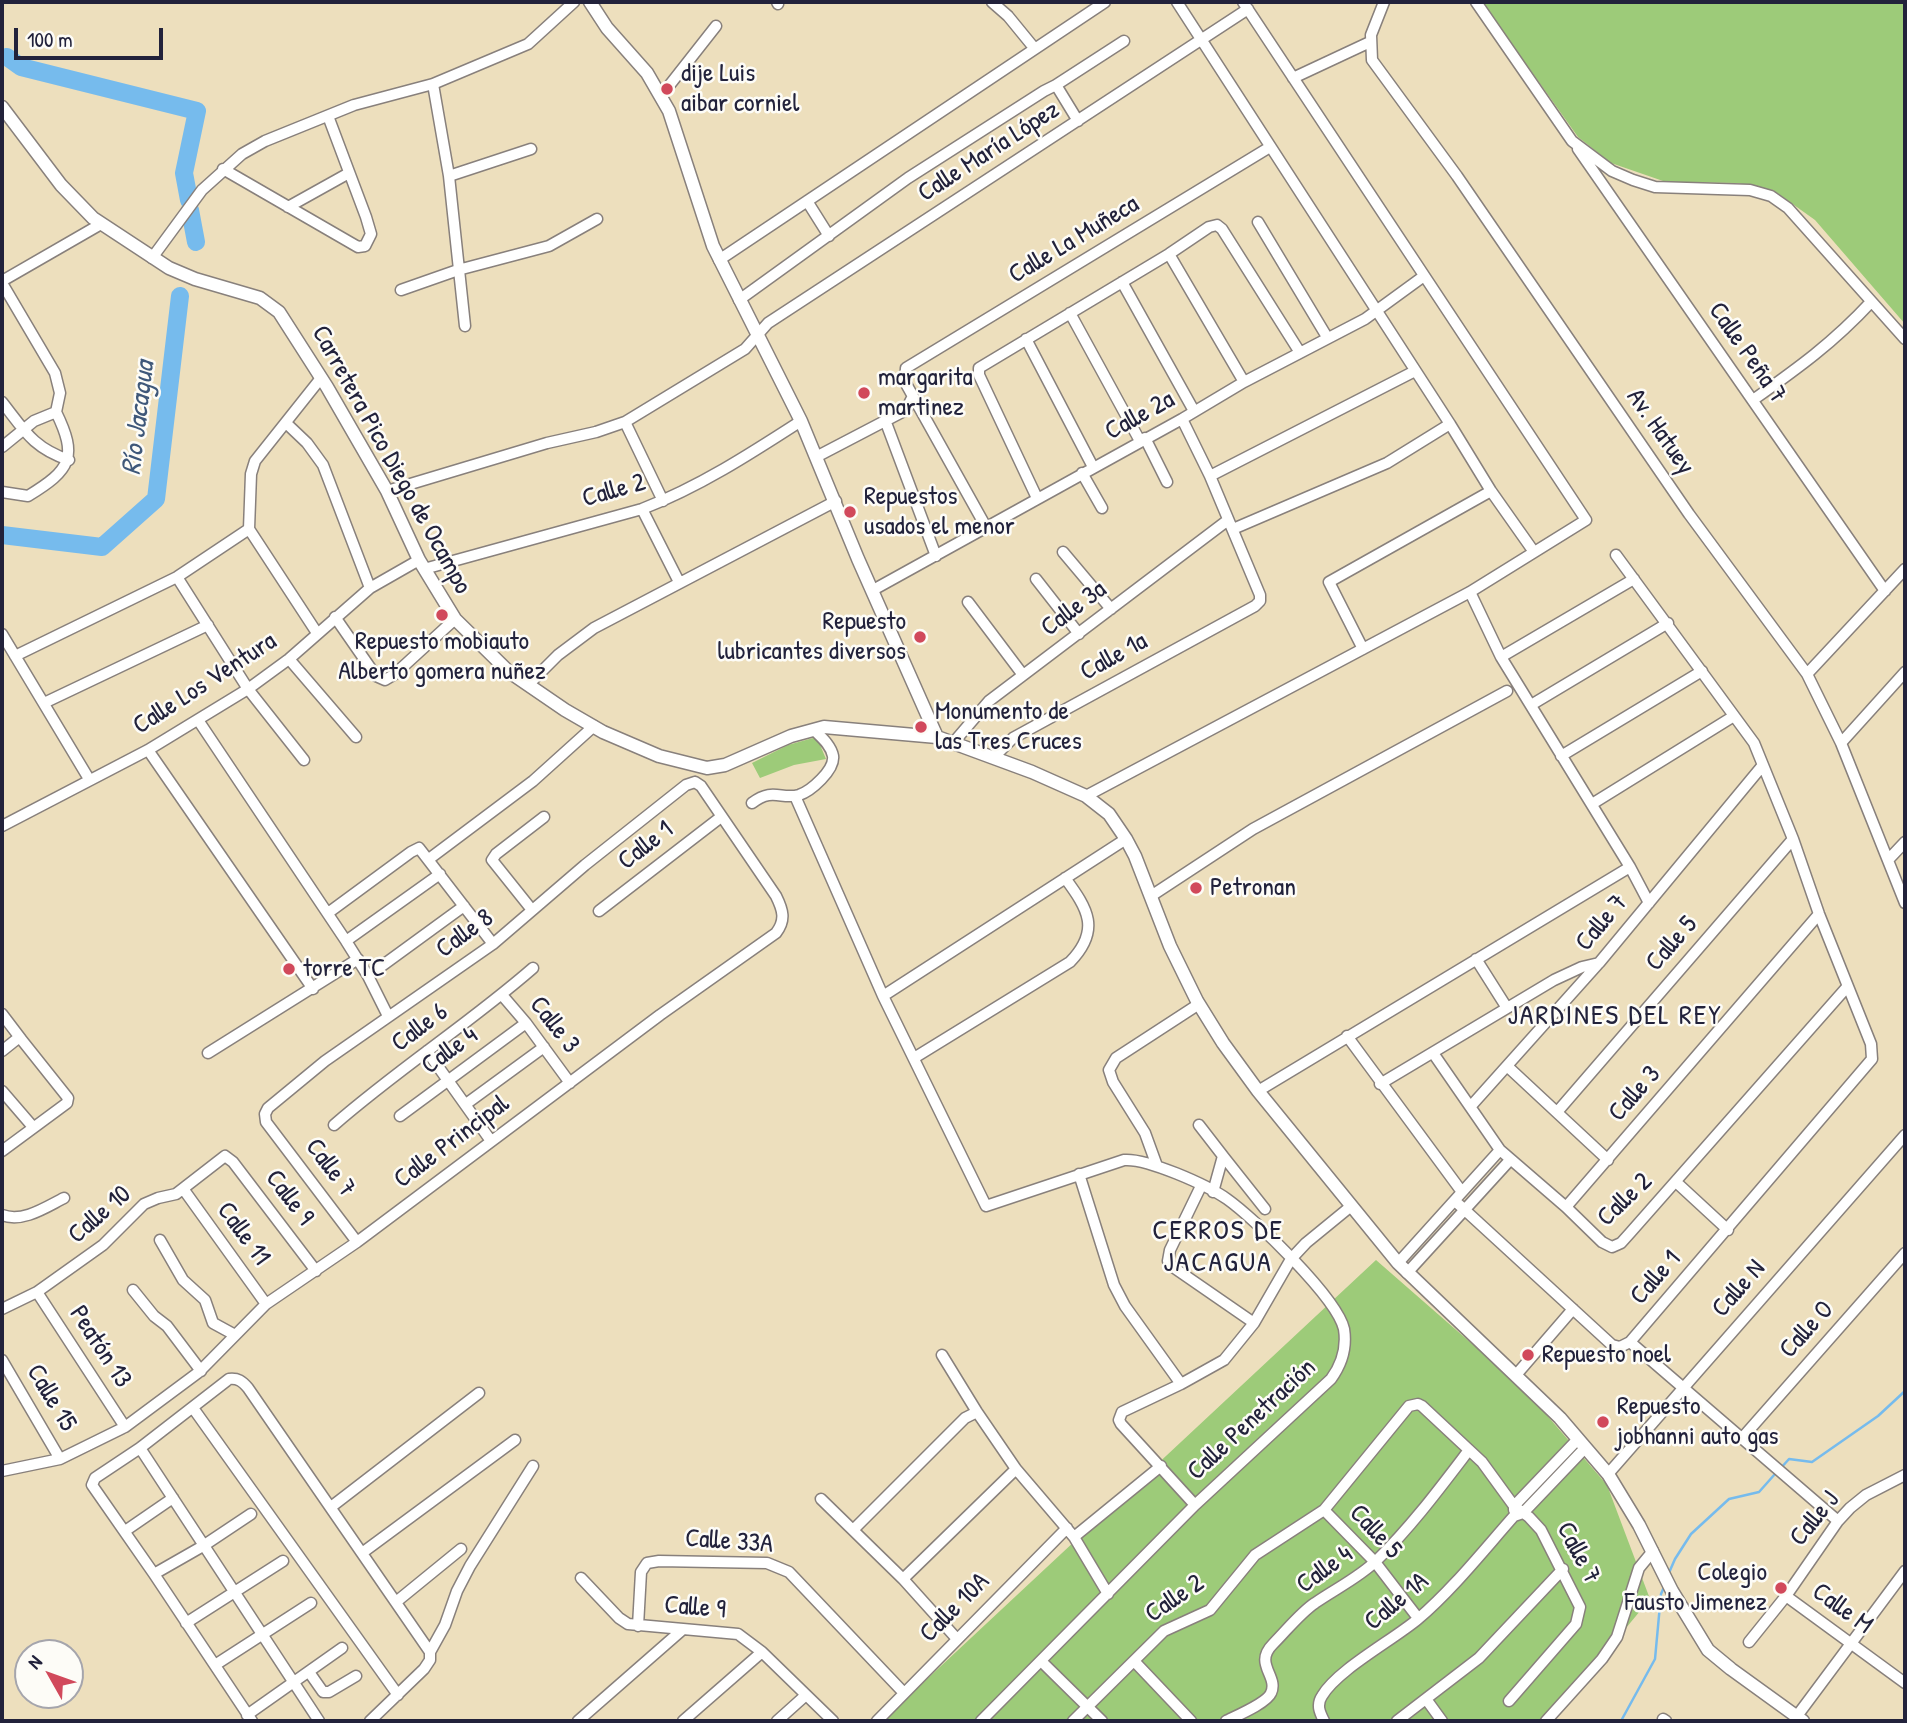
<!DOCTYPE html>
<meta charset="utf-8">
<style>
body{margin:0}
#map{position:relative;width:1907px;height:1723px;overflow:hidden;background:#eddfbd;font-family:"Patrick Hand",sans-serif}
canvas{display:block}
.frame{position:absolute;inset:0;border:4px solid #22223b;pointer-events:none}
.north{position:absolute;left:14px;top:1639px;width:70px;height:70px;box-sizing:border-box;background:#fdfcf7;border:2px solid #a5a5ac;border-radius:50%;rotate:310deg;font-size:19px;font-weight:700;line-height:28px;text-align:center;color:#22223b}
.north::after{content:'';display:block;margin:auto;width:24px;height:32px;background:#d1495b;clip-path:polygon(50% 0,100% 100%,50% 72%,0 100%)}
.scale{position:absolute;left:14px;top:28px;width:149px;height:32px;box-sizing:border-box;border:4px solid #22223b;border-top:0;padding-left:9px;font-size:21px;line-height:24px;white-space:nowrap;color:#22223b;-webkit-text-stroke:5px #fdfcf7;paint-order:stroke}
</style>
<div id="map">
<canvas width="1907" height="1723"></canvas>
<div class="frame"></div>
<div class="north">N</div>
<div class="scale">100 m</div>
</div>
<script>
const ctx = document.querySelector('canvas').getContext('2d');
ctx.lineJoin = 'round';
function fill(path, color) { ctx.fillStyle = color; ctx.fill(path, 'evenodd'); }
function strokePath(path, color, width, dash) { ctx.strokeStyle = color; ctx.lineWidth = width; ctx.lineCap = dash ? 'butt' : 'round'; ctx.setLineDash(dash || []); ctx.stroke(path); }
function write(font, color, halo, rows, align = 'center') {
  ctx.font = font + ' "Patrick Hand",sans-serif'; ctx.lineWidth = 5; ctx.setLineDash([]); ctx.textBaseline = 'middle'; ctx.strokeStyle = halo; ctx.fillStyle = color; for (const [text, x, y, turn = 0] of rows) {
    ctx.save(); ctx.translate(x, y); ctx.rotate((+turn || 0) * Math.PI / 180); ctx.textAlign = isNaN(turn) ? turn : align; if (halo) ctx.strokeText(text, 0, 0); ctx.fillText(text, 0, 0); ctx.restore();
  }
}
fill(new Path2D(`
 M 1482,2 L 1905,2 L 1905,324 L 1815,220 L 1773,190 L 1737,183 L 1666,182 L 1611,163 L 1578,137 Z
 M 813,738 L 818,740 L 826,759 L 794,765 L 760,778 L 752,763 L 788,745 Z
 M 1376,1260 L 1526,1391 L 1607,1485 L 1650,1599 L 1549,1721 L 882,1721 Z`), '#9dcb79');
strokePath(new Path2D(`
 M 1780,1469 L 1789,1459 L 1812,1462 L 1878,1416 L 1905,1391
 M 1668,1575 L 1675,1559 L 1691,1534 L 1729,1499 L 1759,1492 L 1775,1474
 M 1621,1721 L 1655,1659 L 1661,1594 L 1665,1585`), '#76bbed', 2.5);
strokePath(new Path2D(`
 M 7,57 L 21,67 L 197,111 L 184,173 L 189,200
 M 190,210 L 196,242
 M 2,535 L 102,547 L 156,499 L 180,296`), '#76bbed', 18);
const minor = new Path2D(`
 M 777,2 L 778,4
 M 992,2 L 1008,16 L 1035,49
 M 1177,2 L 1450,424 L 1491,491 L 1534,552
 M 1384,2 L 1371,35 L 1372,60 L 1457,176 L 1689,514 L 1807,674 L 1841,743 L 1905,903
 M 1476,2 L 1572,141 L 1612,171 L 1633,180 L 1655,187 L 1750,190 L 1771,196 L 1788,208 L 1905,339
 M 1293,78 L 1370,42
 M 433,84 L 449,176 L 465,326
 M 1056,85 L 1124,41
 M 661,96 L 716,26
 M 1578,149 L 1885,591
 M 223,169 L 358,247 L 365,246 L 371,234 L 366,217 L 328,116
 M 449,176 L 531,149
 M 807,201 L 829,236
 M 288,207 L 349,173
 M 1258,222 L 1327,337
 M 1169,254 L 1244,382
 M 152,258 L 202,190 L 242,154 L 265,141 L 354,105 L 433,84 L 528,44 L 574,2
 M 719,260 L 1105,2
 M 2,281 L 101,224
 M 1122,282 L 1194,411
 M 2,283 L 55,373 L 60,393 L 56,412 L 34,421 L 2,447
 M 401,290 L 458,270 L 549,246 L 597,219
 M 739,300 L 908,178 L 1044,91 L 1056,85 L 1078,121
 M 1070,313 L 1140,441
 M 1026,339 L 1093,467
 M 1753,400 C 1798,368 1833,343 1871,302
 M 2,402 C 24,430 33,448 69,460
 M 885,420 L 936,556
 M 625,422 L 663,501
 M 286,423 L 307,443 L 323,465 L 370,588
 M 1145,438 L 1167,482
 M 816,457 L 906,410 L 913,396
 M 1082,473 L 1102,508
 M 1210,476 L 1415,371
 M 387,491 L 547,443 L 596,432 L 625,422 L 745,349 L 768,323 L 1248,9
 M 2,492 L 28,496 C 71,470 78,457 56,412
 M 1037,498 L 979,375 L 979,368 L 1169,254 L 1209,227 L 1217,225 L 1222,229 L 1299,351
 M 642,509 L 679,582
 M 986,527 L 905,382 L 906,368 L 1270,147
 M 1233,529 L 1387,463 L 1450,424
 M 1063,552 L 1111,609
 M 424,569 L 642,509 C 699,487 750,454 801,421
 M 177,577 L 248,689 L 304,760
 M 1036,579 L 1079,634
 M 873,590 L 1182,419 L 1244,382 L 1365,319 L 1424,276
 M 1470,592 L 1501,657 L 1630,867 L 1649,903
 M 968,602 L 1023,675
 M 335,617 L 376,676 L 385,680 L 395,674 L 455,619
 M 317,633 L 249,529 L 251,474 L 255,461 L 321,378
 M 2,634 L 89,779
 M 1363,649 L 1329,582 L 1491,491
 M 15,656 L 177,577 L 249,529
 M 1501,657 L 1634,579
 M 289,659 L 356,737
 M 1807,674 L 1905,569
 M 528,685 L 558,655 L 594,628 L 836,501
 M 44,703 L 208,625
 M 1531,705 L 1668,623
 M 198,720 L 346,941 L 368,976 L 388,1016
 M 954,742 L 989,701 L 1228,520
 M 1841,743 L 1905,672
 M 148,750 L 313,989
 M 1561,756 L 1702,671
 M 994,757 L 1013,738 L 1255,606 L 1260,601 L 1260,595 L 1210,476 L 1182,419
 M 795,796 L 883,996 L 986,1206 L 1124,1160 C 1147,1158 1207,1185 1227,1199 C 1254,1218 1337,1298 1344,1329 C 1347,1348 1342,1364 1331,1379 L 1195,1505 L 981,1721
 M 1086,796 L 1470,592 L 1586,520 L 1243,2
 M 752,803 C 773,787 781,800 799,795 C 811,791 835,770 833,756 C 831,745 821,737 814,730
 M 1592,804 L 1734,716
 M 2,826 L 148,750 L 248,689 L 289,659 L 370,588 L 419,560
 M 429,859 L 533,781 L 594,726
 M 1888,860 L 1905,842
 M 1151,896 L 1253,829 L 1507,691
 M 532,910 L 492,860 L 496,854 L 544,817
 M 599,911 L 721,817
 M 328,913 L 411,852 L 419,848 L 493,944
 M 346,941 L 440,874
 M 1476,959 L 1507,1008
 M 368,976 L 464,906
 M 502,995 L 526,1023 L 570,1083
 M 883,996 L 1126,839
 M 2,1014 L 21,1039
 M 1347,1036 L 1462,1192
 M 2,1051 L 17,1039 L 21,1039 L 68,1098 L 67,1103 L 2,1151
 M 427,1051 L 491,1141
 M 208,1053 L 358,959
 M 1433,1053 L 1500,1150 L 1566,1207 L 1602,1242 L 1612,1247 L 1621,1243 L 1630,1233 L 1847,987
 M 914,1058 L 1070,962 C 1101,930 1088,909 1065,878
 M 1507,1066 L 1608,1160
 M 1380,1084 L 1554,980 L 1582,967 L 1599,963
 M 2,1091 L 33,1127
 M 1258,1091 L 1630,867
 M 466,1104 L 544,1047
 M 1471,1106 L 1599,963 L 1763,765
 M 1558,1111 L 1793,839
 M 400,1116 L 526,1023
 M 334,1125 C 398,1069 470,1023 533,968
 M 1199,1125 L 1223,1156 L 1213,1192
 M 1223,1156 L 1265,1209
 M 1157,1166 L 1145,1133 L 1113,1082 L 1109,1070 L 1116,1058 L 1199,1004
 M 1079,1174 L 1114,1285 L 1125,1306 L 1181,1384
 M 1676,1182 L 1728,1230
 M 1201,1186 L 1170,1250 L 1168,1261 L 1170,1265 L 1254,1323
 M 184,1190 L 266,1304
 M 1455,1201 L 1612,1345 L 1620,1347 L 1630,1342 L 1872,1059 L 1871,1044 L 1819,914 L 1793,839 L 1754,743 L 1616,555
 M 1566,1207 L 1819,914
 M 2,1215 C 23,1223 46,1207 64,1198
 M 160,1240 L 183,1280 L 205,1300 L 213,1323 L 235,1335
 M 357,1242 L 266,1122 L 265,1114 L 268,1108 L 325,1061 L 493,944 L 585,865 L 686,785 L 695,782
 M 1398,1263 L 1500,1150
 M 1407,1273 L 1510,1160
 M 133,1290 L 154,1316 L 167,1326 L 201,1371
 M 37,1292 L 125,1427
 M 2,1309 L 37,1292 L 103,1245 L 144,1204 L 158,1198 L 176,1194 L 225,1156 L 233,1162 L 316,1271
 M 1630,1342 L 1838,1521
 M 942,1355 L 977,1412 L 1016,1469 L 1074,1537 L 1108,1594
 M 2,1360 L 60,1459
 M 1516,1375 L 1573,1309
 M 193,1408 L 398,1695
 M 1743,1437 L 1905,1253
 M 140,1448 L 319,1721
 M 2,1471 L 60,1459 L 125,1427 L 199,1372 L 266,1304 L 357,1242 L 660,1015 L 776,933 C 786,920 783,910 776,896 L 701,786 L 695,782
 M 1608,1474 L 1905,1135
 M 821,1499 L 903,1579 L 957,1639
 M 1195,1505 L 1121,1424 L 1119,1420 L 1122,1412 L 1181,1384 L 1224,1360 L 1254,1323 L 1291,1259 L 1306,1243 L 1350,1207
 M 331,1507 L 479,1393
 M 1324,1510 L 1375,1562 L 1418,1618
 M 1514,1510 L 1514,1506 L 1578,1439
 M 853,1530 L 965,1418 L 977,1412
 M 125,1531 L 173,1498
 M 1074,1537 L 1161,1466
 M 362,1553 L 515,1440
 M 154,1574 L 203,1546 L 251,1514
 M 581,1578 L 619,1618 L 628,1624 L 738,1634 L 762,1652 L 833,1721
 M 903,1579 L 1016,1469
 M 1786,1596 L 1905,1683
 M 396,1602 L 461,1549
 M 186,1623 L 283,1561
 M 638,1626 L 641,1572 L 647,1563 L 659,1561 L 767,1563 L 789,1572 L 904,1693
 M 1749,1642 L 1786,1596 L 1838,1521 L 1850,1508 L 1866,1495 L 1905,1475
 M 430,1652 L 445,1625 L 457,1591 L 470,1566 L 533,1466
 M 1041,1661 L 1102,1721
 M 1134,1661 L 1191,1721
 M 215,1665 L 311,1603
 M 309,1672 L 323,1692 L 329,1692 L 356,1676
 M 1426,1699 L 1442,1721
 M 247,1715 L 342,1648
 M 1797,1716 L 1905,1571
 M 1663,1719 L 1666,1721
 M 252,1721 L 154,1574 L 92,1485 L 95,1478 L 140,1448 L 229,1379 C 238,1378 242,1381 248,1388 L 430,1652 L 430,1660 L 424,1669 L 370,1721
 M 578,1721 L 682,1630
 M 683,1721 L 762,1652
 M 777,1721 L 806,1695
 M 877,1721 L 1067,1528
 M 1073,1721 L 1164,1631 L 1210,1610 L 1255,1555 L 1324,1510 L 1409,1406 L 1418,1404 L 1422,1406 L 1482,1462 L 1514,1506 L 1529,1517 L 1541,1530 L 1580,1607 L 1576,1624 L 1509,1701
 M 1226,1721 C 1236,1716 1267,1703 1271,1693 C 1279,1676 1253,1664 1273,1644 C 1287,1630 1300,1613 1315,1603 C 1335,1589 1360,1577 1377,1560 C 1411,1527 1440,1488 1469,1450
 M 1324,1721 C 1320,1713 1316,1705 1322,1696 C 1337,1670 1393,1640 1418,1619 C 1453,1589 1483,1551 1514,1516 L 1523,1513 L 1585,1448
 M 1397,1721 L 1479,1658 L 1563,1569
 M 1546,1721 L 1602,1659 L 1617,1637 L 1639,1568 L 1653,1551`);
const tertiary = new Path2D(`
 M 590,2 L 607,28 L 647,73 L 669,111 L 713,246 L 801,421 L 858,559 L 937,737
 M 2,107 L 61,185 L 93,218 L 169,268 L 195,279 L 260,298 L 279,312 L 327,387 L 387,491 L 419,560 L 455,619 L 508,671 L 565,710 L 603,732 L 659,756 L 707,768 L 725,765 L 791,736 L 824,727 L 937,737 L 1032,772 L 1086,796 L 1109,814 L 1126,839 L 1135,856 L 1170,946 L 1197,1001 L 1223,1043 L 1258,1091 L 1398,1263 L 1560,1418 L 1608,1474 L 1639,1525 L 1672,1591 L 1708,1650 L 1731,1669 L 1803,1721`);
strokePath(minor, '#88807c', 13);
strokePath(tertiary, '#88807c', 15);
strokePath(minor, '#fff', 10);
strokePath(tertiary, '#fff', 12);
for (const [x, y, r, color] of [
 [667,89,7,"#d1495b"],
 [864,393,7,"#d1495b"],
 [850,512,7,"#d1495b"],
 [442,615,7,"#d1495b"],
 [920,637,7,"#d1495b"],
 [921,727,7,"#d1495b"],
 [1196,888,7,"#d1495b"],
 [289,969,7,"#d1495b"],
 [1528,1355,7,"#d1495b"],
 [1603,1422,7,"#d1495b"],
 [1781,1588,7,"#d1495b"]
]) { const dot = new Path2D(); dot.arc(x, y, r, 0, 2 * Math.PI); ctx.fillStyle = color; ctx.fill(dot); strokePath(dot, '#fdfcf7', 2.5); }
write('26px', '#22223b', '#fdfcf7', [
 ["dije Luis",681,74],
 ["aibar corniel",681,104],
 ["margarita",878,378],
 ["martinez",878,408],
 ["Repuestos",864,497],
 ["usados el menor",864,527],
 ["Repuesto",906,622,"right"],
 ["lubricantes diversos",906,652,"right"],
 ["Repuesto mobiauto",442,642,"center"],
 ["Alberto gomera nuñez",442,672,"center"],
 ["Monumento de",935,712],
 ["las Tres Cruces",935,742],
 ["Petronan",1210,888],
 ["torre TC",303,969],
 ["Repuesto noel",1542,1355],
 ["Repuesto",1617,1407],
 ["jobhanni auto gas",1617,1437],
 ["Colegio",1767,1573,"right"],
 ["Fausto Jimenez",1767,1603,"right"]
], 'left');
write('26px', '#22223b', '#fdfcf7', [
 ["Calle María López",989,152,-33],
 ["Calle La Muñeca",1074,240,-31],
 ["Calle Peña 7",1747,353,55],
 ["Calle 2a",1140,416,-29],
 ["Av. Hatuey",1660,432,55],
 ["Carretera Pico Diego de Ocampo",391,460,61],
 ["Calle 2",614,491,-16],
 ["Calle 3a",1074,609,-37],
 ["Calle 1a",1114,657,-29],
 ["Calle Los Ventura",205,684,-33],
 ["Calle 1",646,846,-38],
 ["Calle 7",1602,923,-50],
 ["Calle 8",465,934,-36],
 ["Calle 5",1672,944,-49],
 ["Calle 3",554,1025,52],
 ["Calle 6",420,1028,-37],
 ["Calle 4",450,1051,-36],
 ["Calle 3",1635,1094,-49],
 ["Calle Principal",452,1142,-37],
 ["Calle 7",330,1168,53],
 ["Calle 9",289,1198,53],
 ["Calle 2",1625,1200,-44],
 ["Calle 10",100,1215,-41],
 ["Calle 11",243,1234,54],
 ["Calle 1",1656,1278,-49],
 ["Calle N",1739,1289,-49],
 ["Calle O",1807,1330,-48],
 ["Peatón 13",100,1347,57],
 ["Calle 15",51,1398,59],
 ["Calle Penetración",1252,1420,-43],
 ["Calle J",1815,1519,-51],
 ["Calle 5",1375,1532,47],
 ["Calle 33A",729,1542,4],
 ["Calle 7",1578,1553,62],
 ["Calle 4",1325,1570,-36],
 ["Calle 2",1175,1599,-34],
 ["Calle 1A",1397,1602,-40],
 ["Calle 9",695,1608,5],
 ["Calle 10A",955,1608,-45],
 ["Calle M",1842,1609,36]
]);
write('italic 28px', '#3f5879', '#fdfcf7', [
 ["Río Jacagua",139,418,-83]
]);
ctx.letterSpacing = '2px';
write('28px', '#22223b', '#fdfcf7', [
 ["JARDINES DEL REY",1615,1017],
 ["CERROS DE",1218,1232],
 ["JACAGUA",1218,1264]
]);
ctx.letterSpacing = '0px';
</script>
